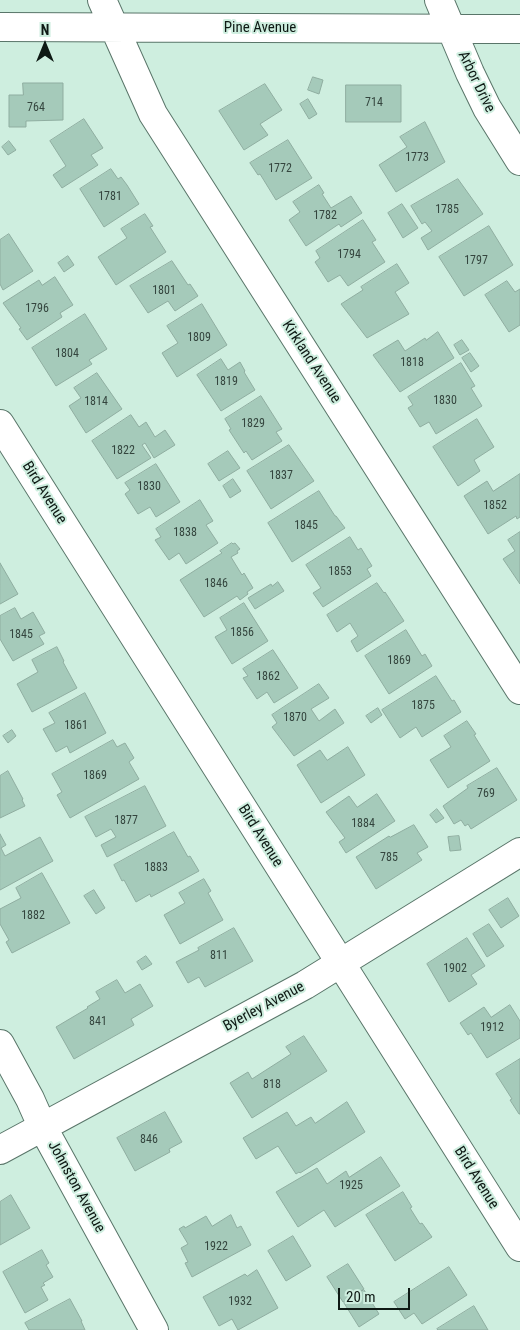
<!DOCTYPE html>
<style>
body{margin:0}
#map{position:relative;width:520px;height:1330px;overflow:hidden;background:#ceeedf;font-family:"Roboto Condensed",sans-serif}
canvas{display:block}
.north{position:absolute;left:20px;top:20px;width:50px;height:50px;-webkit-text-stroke:4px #ceeedf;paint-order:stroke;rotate:0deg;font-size:14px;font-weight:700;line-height:20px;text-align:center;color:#0e1914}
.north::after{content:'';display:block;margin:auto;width:18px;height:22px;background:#0e1914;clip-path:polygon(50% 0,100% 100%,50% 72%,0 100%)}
.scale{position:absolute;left:338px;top:1288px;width:72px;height:22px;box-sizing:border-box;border:2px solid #0e1914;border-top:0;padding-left:6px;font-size:15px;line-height:18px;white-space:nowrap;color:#0e1914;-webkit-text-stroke:4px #ceeedf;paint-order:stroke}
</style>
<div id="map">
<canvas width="520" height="1330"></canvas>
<div class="north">N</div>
<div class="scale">20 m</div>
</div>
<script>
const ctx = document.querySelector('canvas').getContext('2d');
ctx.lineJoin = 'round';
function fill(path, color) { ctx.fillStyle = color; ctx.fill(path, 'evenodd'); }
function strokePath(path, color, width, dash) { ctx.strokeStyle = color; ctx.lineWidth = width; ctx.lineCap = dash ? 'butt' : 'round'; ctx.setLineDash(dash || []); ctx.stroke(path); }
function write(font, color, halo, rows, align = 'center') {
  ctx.font = font + ' "Roboto Condensed",sans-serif'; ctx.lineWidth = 4; ctx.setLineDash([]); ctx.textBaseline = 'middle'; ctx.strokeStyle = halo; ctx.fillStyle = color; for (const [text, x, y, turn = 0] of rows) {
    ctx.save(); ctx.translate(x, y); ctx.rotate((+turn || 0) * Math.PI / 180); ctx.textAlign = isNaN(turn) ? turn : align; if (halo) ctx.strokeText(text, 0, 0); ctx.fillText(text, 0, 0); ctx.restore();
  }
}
const building = new Path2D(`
 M 313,77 L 323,80 L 319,94 L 308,90 Z
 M 23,83 L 63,83 L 63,120 L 26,121 L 26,127 L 9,127 L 9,95 L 23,95 Z
 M 265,84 L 282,110 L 260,124 L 268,135 L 244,150 L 219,111 Z
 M 346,85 L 401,85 L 401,122 L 346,122 Z
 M 308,99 L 317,114 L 309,119 L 300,104 Z
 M 84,119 L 103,148 L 91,155 L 98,165 L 62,188 L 53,175 L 66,166 L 50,141 Z
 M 425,122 L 445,162 L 396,192 L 379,165 L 407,147 L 400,137 Z
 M 288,140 L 312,178 L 276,200 L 260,174 L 258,175 L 250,163 Z
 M 9,141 L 16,150 L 8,155 L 2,147 Z
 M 111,169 L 118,179 L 121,177 L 127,185 L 139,204 L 104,227 L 80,189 Z
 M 458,179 L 483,214 L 428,250 L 421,238 L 432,231 L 425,222 L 422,224 L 411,206 Z
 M 319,185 L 324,193 L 322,194 L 331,208 L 351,196 L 362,213 L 341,227 L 339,224 L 306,246 L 289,220 L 300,212 L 293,202 Z
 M 402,204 L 418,228 L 403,238 L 388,213 Z
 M 145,214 L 153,226 L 150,227 L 166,252 L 116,285 L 98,257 L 127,238 L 121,229 Z
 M 363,220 L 376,240 L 372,242 L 385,262 L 348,286 L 340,275 L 328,282 L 315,262 L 320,258 L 316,251 Z
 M 489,226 L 513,265 L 464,296 L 439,257 Z
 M 9,234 L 33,271 L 3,290 L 0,284 L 0,240 Z
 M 68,256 L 74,265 L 64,272 L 58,263 Z
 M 172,261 L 188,285 L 190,284 L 198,296 L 175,311 L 168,301 L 148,313 L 130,286 Z
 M 397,264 L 409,283 L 395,292 L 409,314 L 367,338 L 341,304 L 363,290 L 361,287 Z
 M 55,277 L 73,305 L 60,313 L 62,317 L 27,340 L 19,329 L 21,328 L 3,303 L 39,280 L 42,285 Z
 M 507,281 L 515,292 L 520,289 L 520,325 L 509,332 L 485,295 Z
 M 202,304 L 227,345 L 177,377 L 162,353 L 178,343 L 167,326 Z
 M 85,314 L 107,349 L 89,360 L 92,364 L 56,386 L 32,348 Z
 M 438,332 L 454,358 L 400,392 L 373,355 L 398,340 L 405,351 L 425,338 L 426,340 Z
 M 462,340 L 469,350 L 460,355 L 454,345 Z
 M 470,353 L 479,366 L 471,372 L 462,358 Z
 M 221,359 L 228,370 L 240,362 L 245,371 L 244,372 L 255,390 L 221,411 L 197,375 Z
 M 461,363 L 475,386 L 471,388 L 482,406 L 436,434 L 429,422 L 420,427 L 408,408 L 413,405 L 408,397 Z
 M 97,373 L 122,409 L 86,433 L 69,406 L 81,398 L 74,388 Z
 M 261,396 L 282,429 L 276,432 L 282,441 L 252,460 L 246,451 L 244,453 L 229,430 L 231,429 L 225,419 Z
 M 131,415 L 139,427 L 146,422 L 155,437 L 165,430 L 175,445 L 154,458 L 145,443 L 142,445 L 151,458 L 117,479 L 92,441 Z
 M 477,419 L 494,447 L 474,460 L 480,471 L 458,486 L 433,447 Z
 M 289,445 L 314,481 L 271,509 L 247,471 Z
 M 228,451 L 240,468 L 219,481 L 208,464 Z
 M 156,464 L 180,502 L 156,517 L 150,507 L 138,514 L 125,494 L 130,490 L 125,483 Z
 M 520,474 L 520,517 L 517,519 L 516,516 L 488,534 L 464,496 L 487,481 L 493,491 Z
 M 233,479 L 241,491 L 230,498 L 223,486 Z
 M 319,491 L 335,516 L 336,516 L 345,528 L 292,562 L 268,523 Z
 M 200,500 L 213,521 L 206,525 L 218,543 L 186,564 L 179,553 L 169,560 L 155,540 L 161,537 L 156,529 Z
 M 520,532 L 520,584 L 503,559 L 515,551 L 508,540 Z
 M 350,537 L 358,550 L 361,548 L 372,566 L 367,569 L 371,576 L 323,607 L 313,593 L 321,588 L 306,565 Z
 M 232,543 L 233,544 L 235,543 L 240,549 L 237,551 L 238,553 L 231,557 L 242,575 L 244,573 L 253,588 L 247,592 L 248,594 L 240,600 L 237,596 L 204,617 L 180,580 L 222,553 L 220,551 Z
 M 0,563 L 18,594 L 0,604 Z
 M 278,582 L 284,591 L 255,609 L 248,598 L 271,584 L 272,586 Z
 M 377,583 L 384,593 L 385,592 L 404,621 L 357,652 L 351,641 L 358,636 L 350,623 L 337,632 L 327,615 Z
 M 244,603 L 268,641 L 232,664 L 215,637 L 227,630 L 220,618 Z
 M 15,608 L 21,619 L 33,612 L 45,633 L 39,636 L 44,644 L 13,661 L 0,639 L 0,616 Z
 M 406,630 L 422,656 L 425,654 L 432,666 L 389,694 L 365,656 Z
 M 57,647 L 64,661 L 63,662 L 77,688 L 32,712 L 17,684 L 38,672 L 32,660 Z
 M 273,650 L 298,688 L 274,703 L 267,692 L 257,699 L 243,678 L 248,676 L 243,669 Z
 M 436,676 L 452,701 L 454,700 L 461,712 L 422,737 L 416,727 L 400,738 L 382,710 Z
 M 319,684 L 329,698 L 311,709 L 319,721 L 335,709 L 344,723 L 294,756 L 272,727 L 277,723 L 272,715 Z
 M 85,693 L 106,733 L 70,753 L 67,746 L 56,752 L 43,729 L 55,723 L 49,713 Z
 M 378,708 L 382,715 L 371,723 L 366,716 Z
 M 467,721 L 476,734 L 474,735 L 490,761 L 448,788 L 430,760 L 451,747 L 444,736 Z
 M 12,730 L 16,736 L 8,743 L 3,736 Z
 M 113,740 L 117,747 L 125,743 L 134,758 L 129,762 L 139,779 L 70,818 L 57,795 L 62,792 L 52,774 Z
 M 348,747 L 365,775 L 321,803 L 297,765 L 320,750 L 327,760 Z
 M 497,768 L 517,800 L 471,829 L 468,824 L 465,826 L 461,820 L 454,824 L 443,806 L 468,788 L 467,786 Z
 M 8,771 L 23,799 L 22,800 L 25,806 L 0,818 L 0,776 Z
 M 145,786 L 166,826 L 107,857 L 101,845 L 116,837 L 111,829 L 96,837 L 85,817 Z
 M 377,794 L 395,821 L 346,853 L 339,842 L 345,838 L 326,812 L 349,796 L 357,807 Z
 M 437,809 L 444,818 L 436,823 L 430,815 Z
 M 414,825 L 428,847 L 417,853 L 422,860 L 376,889 L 356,857 L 389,836 L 390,837 Z
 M 174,832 L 188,857 L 190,856 L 199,871 L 151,897 L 150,894 L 136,902 L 124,880 L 122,881 L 114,865 Z
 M 0,834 L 6,845 L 1,848 L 5,856 L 40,837 L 53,861 L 0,890 Z
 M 459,836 L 461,850 L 450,851 L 448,837 Z
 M 42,873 L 70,923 L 12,953 L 6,942 L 9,940 L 0,924 L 0,909 L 21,898 L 16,888 Z
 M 204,879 L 211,891 L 208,893 L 223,920 L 180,944 L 164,915 L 185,903 L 179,893 Z
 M 94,890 L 105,908 L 96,914 L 84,896 Z
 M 508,898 L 519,916 L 501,928 L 489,910 Z
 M 489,924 L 504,946 L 487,957 L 473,934 Z
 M 234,928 L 253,961 L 205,987 L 199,977 L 188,983 L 176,962 L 199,950 L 198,948 Z
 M 467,938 L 485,966 L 471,975 L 477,984 L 449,1002 L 427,964 Z
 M 146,956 L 152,964 L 142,970 L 137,962 Z
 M 117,980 L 125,993 L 140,984 L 153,1006 L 131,1019 L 134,1025 L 74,1059 L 56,1027 L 88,1008 L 87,1007 L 100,999 L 96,992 Z
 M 510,1005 L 520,1021 L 520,1038 L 487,1058 L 471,1033 L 468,1035 L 460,1023 L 484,1007 L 491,1017 Z
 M 304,1036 L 327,1071 L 252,1118 L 230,1083 L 248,1072 L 252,1079 L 291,1054 L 286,1047 Z
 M 520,1059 L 520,1114 L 519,1114 L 510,1100 L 512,1099 L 496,1074 Z
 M 347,1102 L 365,1132 L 300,1173 L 299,1172 L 296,1174 L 278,1146 L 256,1159 L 243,1138 L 287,1112 L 296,1126 L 311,1117 L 315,1123 Z
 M 165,1112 L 182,1142 L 169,1149 L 170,1152 L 135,1171 L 117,1138 Z
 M 381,1157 L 400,1186 L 335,1227 L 324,1210 L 298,1227 L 276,1192 L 317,1168 L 327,1184 L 346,1171 L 349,1177 Z
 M 403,1192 L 412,1207 L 410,1208 L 420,1224 L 422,1223 L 432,1237 L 395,1261 L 366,1215 Z
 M 11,1195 L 30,1228 L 0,1245 L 0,1202 Z
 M 231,1215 L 237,1228 L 241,1226 L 251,1245 L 192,1277 L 185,1263 L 188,1262 L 181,1248 L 188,1244 L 179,1229 L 184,1226 L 185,1228 L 206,1216 L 212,1226 Z
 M 293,1236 L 311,1266 L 286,1281 L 268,1251 Z
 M 42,1250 L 49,1263 L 46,1265 L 53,1277 L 43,1283 L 45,1285 L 41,1287 L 48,1300 L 25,1313 L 3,1272 Z
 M 348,1264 L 364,1289 L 343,1302 L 327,1277 Z
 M 449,1267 L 467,1295 L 422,1324 L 414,1313 L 405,1319 L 394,1302 Z
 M 257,1270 L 278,1308 L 238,1330 L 232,1319 L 219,1326 L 203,1297 L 245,1274 L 247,1276 Z
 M 364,1290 L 379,1314 L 359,1327 L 344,1303 Z
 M 70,1299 L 82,1321 L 81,1321 L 85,1330 L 29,1330 L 25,1323 Z
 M 474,1306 L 488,1330 L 438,1330 L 437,1329 Z`);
fill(building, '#a5caba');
strokePath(building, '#8fada0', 1);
const minor = new Path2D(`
 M 102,0 L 153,114 L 520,690
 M 439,0 L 470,73 L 487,108 L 520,161
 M 0,27 L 520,29
 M 0,424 L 520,1247
 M 0,1044 L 30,1099 L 42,1126 L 154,1330
 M 0,1150 L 305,985 L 520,852`);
strokePath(minor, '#597569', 30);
strokePath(minor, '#fff', 28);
write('12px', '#34453e', null, [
 ["714",374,103],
 ["764",36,108],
 ["1773",417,158],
 ["1772",280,169],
 ["1781",110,197],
 ["1785",447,210],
 ["1782",325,216],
 ["1794",349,255],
 ["1797",476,261],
 ["1801",164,291],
 ["1796",37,309],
 ["1809",199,338],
 ["1804",67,354],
 ["1818",412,363],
 ["1819",226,382],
 ["1830",445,401],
 ["1814",96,402],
 ["1829",253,424],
 ["1822",123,451],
 ["1837",281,476],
 ["1830",149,487],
 ["1852",495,506],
 ["1845",306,526],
 ["1838",185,533],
 ["1853",340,572],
 ["1846",216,584],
 ["1856",242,633],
 ["1845",21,635],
 ["1869",399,661],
 ["1862",268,677],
 ["1875",423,706],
 ["1870",295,718],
 ["1861",76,726],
 ["1869",95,776],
 ["769",486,794],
 ["1877",126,821],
 ["1884",363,824],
 ["785",389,858],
 ["1883",156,868],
 ["1882",33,916],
 ["811",219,956],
 ["1902",455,969],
 ["841",98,1022],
 ["1912",492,1028],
 ["818",272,1085],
 ["846",149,1140],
 ["1925",351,1186],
 ["1922",216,1247],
 ["1932",240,1302]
]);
write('15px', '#0e1914', '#ceeedf', [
 ["Pine Avenue",260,28],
 ["Arbor Drive",476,82,64],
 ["Kirkland Avenue",311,362,57],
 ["Bird Avenue",44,493,58],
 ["Bird Avenue",260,836,58],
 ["Byerley Avenue",264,1007,-28],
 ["Bird Avenue",476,1178,58],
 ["Johnston Avenue",76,1187,61]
]);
</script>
